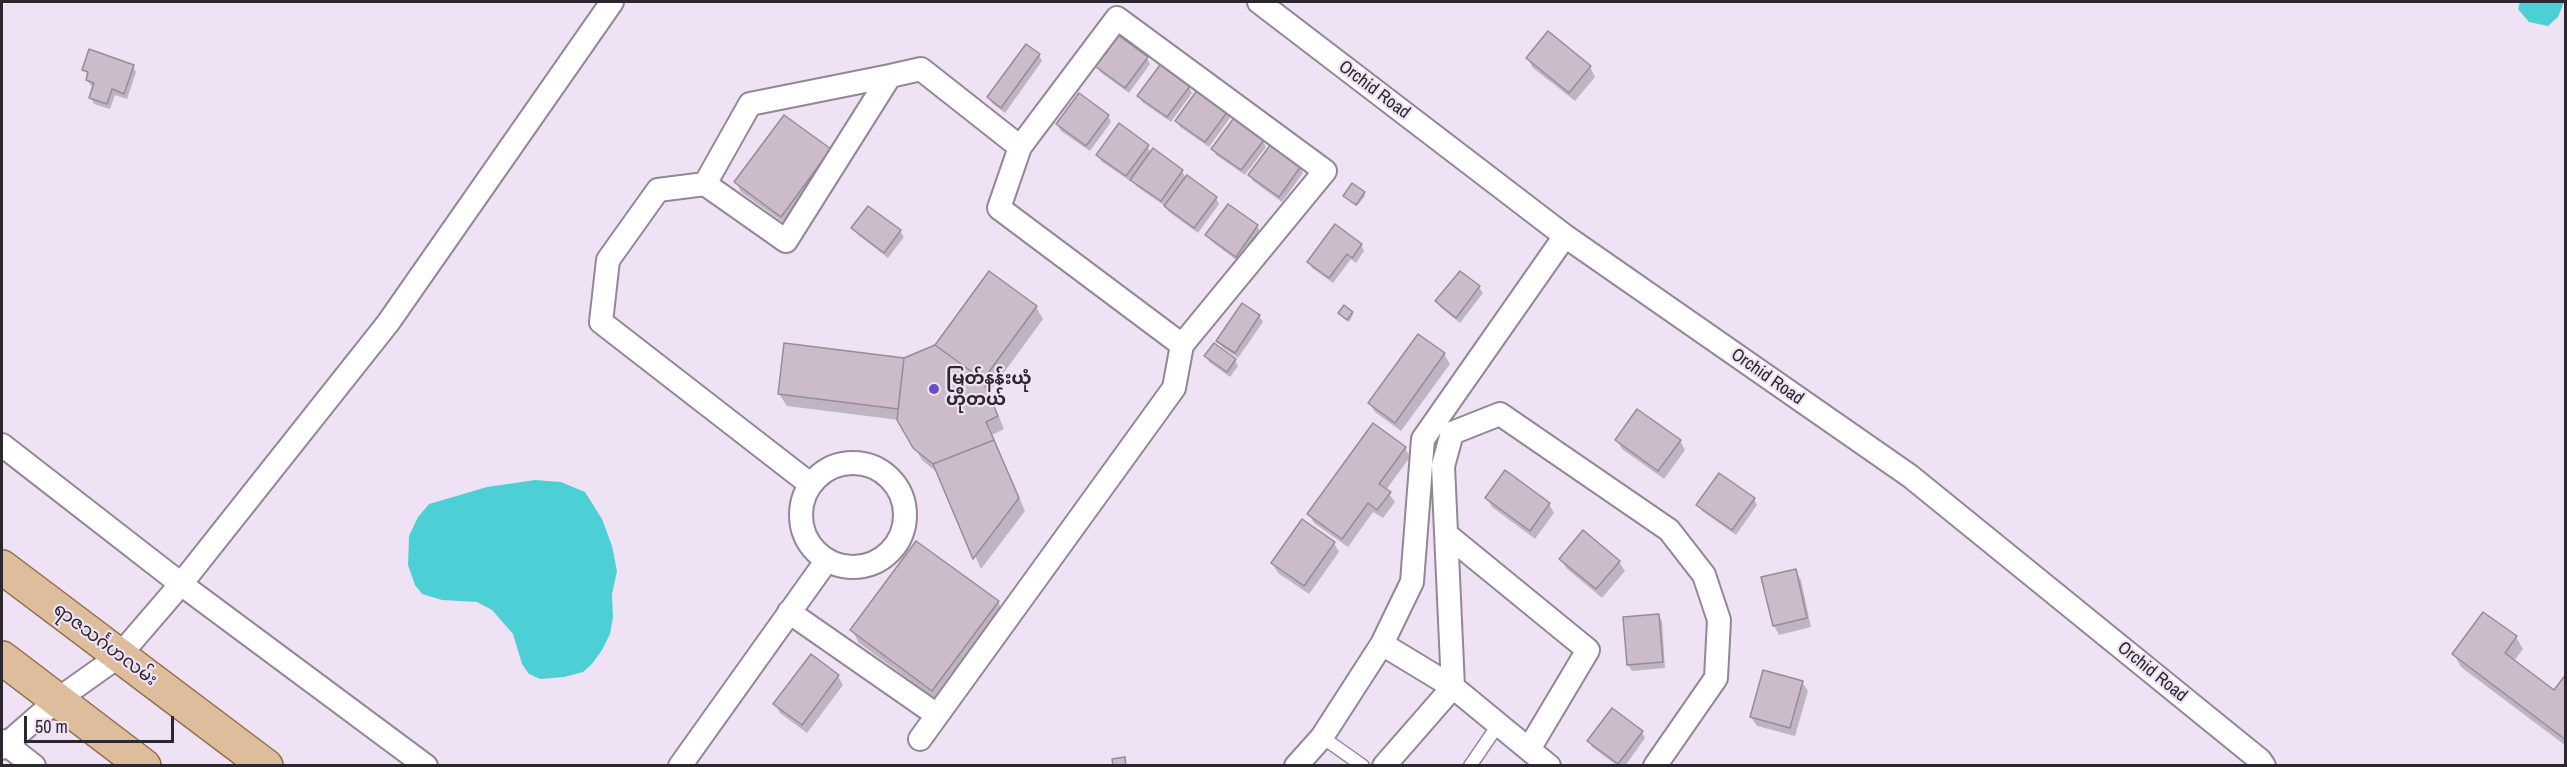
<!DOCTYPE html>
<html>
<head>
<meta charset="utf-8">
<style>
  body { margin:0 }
  #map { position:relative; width:2567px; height:767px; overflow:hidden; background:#efe2f5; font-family:"Archivo Narrow",sans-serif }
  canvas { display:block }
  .frame { position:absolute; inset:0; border:3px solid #2c272e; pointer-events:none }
  .scale { position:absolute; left:24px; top:716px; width:150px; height:27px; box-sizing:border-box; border:3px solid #2c272e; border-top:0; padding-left:8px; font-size:18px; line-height:21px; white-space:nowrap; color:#2c272e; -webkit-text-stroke:4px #efe2f5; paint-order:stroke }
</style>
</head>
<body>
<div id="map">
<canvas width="2567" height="767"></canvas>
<div class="frame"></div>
<div class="scale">50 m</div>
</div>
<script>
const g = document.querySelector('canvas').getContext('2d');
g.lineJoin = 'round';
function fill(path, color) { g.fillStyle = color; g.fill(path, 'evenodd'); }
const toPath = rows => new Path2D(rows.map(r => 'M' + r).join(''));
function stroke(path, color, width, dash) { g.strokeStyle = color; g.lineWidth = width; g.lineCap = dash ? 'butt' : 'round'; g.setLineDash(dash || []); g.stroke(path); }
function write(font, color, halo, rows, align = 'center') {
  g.font = font + ' "Archivo Narrow","Noto Sans Myanmar",sans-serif'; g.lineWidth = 4.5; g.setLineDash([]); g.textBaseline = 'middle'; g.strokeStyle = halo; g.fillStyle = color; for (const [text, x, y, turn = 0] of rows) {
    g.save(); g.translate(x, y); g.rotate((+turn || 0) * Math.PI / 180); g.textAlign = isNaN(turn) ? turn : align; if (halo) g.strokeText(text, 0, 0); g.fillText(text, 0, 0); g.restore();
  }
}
fill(toPath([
  [2520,2,2564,2,2558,17,2548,26,2529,22,2518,9],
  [535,480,561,482,585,492,602,519,612,546,617,571,612,594,613,617,610,634,602,650,592,664,583,672,564,677,540,679,529,674,522,664,513,634,492,610,477,602,442,600,422,594,415,585,408,565,409,536,418,517,429,504,487,487]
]), '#4dd0d5');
fill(toPath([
  [1039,55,1042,61,1005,113,992,103,988,97],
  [1147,58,1150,64,1129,93,1100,72,1097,66],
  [1528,59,1590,67,1595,77,1575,101,1533,68],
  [133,66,136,72,127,99,115,95,110,109,94,104,91,98,95,87,91,86,87,80,89,76,84,70],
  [1189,87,1192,93,1171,122,1142,102,1139,96],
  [1227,112,1230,118,1209,147,1180,127,1177,121],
  [1108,116,1111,122,1090,151,1061,131,1058,125],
  [1263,141,1266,147,1245,175,1216,155,1213,149],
  [1147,146,1151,153,1154,150,1182,171,1186,178,1216,198,1219,204,1198,233,1169,212,1165,206,1136,186,1132,179,1130,181,1101,161,1098,155],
  [830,150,835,159,787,225,741,192,736,182],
  [1300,167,1303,173,1282,202,1253,181,1250,175],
  [1364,193,1365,196,1357,206,1344,196],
  [1229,206,1257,226,1261,232,1239,262,1211,241,1207,235],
  [868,208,900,231,904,237,888,258,857,234,853,228],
  [1361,245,1364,251,1356,263,1351,259,1333,283,1312,268,1309,262],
  [1460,273,1479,287,1483,293,1460,323,1441,308,1437,302],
  [1036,307,1043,319,989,393,1004,429,992,435,1025,511,981,569,939,474,922,460,899,420,787,406,779,394,786,345,905,360],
  [1339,313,1352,313,1353,315,1349,322],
  [1259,316,1263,322,1238,358,1222,347,1218,341],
  [1418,336,1444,354,1450,364,1401,431,1375,412,1369,403],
  [1206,356,1235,360,1238,366,1230,377,1209,362],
  [1617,440,1680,441,1685,450,1664,479,1622,449],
  [1405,448,1410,457,1386,490,1395,502,1383,518,1373,512,1348,547,1314,523,1309,514],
  [1487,498,1549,504,1554,513,1535,539,1492,507],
  [1754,499,1757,505,1736,535,1702,511,1698,505],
  [1334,543,1339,552,1309,594,1278,573,1272,563],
  [1561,559,1619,562,1625,571,1602,598,1566,568],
  [1795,571,1801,580,1811,627,1779,635,1774,626],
  [998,602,1005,615,940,702,859,643,852,630],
  [1658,615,1662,621,1665,668,1632,671,1628,665,1624,618],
  [2516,637,2523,649,2514,661,2555,692,2566,677,2566,746,2461,667,2454,654],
  [838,676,843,685,807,733,780,713,775,704],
  [1802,682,1808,691,1795,736,1757,726,1751,717],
  [1642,732,1645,738,1625,766,1618,766,1592,747,1589,741]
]), '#0003');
const building = toPath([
  [1548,31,1591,66,1569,93,1526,58,1548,31],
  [1118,35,1148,57,1125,88,1095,66,1118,35],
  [1026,44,1040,54,1001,108,987,97,1026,44],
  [89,49,134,65,124,94,112,89,107,104,89,98,94,83,86,80,88,72,82,70,89,49],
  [1160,65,1190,86,1167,117,1137,96,1160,65],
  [1198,89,1228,111,1205,142,1175,121,1198,89],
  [1079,93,1109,115,1086,146,1056,124,1079,93],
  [784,115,831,149,781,217,734,182,784,115],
  [1234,118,1264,140,1241,170,1211,149,1234,118],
  [1119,123,1149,145,1126,176,1096,155,1119,123],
  [1271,144,1301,166,1279,197,1248,175,1271,144],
  [1153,148,1183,170,1161,201,1130,180,1153,148],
  [1187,175,1217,197,1194,228,1164,206,1187,175],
  [1352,183,1365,192,1356,205,1343,196,1352,183],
  [1228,204,1258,225,1236,257,1205,235,1228,204],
  [868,206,901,230,884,253,851,228,868,206],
  [1335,224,1362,244,1352,258,1347,254,1329,278,1307,262,1335,224],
  [989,271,1037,306,983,380,935,345,989,271],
  [1460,271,1480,286,1456,318,1435,301,1460,271],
  [1242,303,1260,315,1235,353,1216,341,1242,303],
  [1344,305,1353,312,1347,320,1338,313,1344,305],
  [1418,334,1445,353,1395,423,1368,403,1418,334],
  [784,343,904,358,898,409,778,394,784,343],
  [1214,343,1236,359,1227,372,1204,356,1214,343],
  [935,345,983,380,998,416,986,422,994,440,933,464,913,448,897,420,904,358,935,345],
  [1637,409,1681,440,1658,471,1615,440,1637,409],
  [1373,423,1406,447,1379,484,1391,492,1377,510,1368,503,1342,539,1307,514,1373,423],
  [994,440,1019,498,973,559,933,464,994,440],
  [1505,470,1550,503,1530,531,1485,498,1505,470],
  [1719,473,1755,498,1732,530,1696,505,1719,473],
  [1302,519,1335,542,1304,586,1271,563,1302,519],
  [1583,530,1620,561,1596,589,1559,559,1583,530],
  [916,541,999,601,932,691,850,630,916,541],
  [1796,569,1807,618,1773,626,1761,577,1796,569],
  [2483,612,2517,636,2505,653,2554,690,2566,674,2566,740,2452,654,2483,612],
  [1659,614,1663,662,1627,665,1623,617,1659,614],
  [811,654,839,675,802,725,773,704,811,654],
  [1763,670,1803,681,1790,728,1750,717,1763,670],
  [1612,708,1643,731,1618,764,1587,741,1612,708],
  [1125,757,1126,766,1113,766,1112,759,1125,757]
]);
fill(building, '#cbbbcb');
stroke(building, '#998a9a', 1.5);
const service = toPath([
  [1322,737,1363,766],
  [1470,766,1498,725]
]);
const minor = toPath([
  [1259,2,1565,236,1910,476,2260,760,2264,766],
  [1020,147,999,208,1182,345],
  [705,184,750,104,890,76],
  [2,445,181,584,388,323,612,2],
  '801 515a52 52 0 1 1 104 0a52 52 0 1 1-104 0Z',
  [810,484,601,322,608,260,658,190,705,184,786,241,890,76,921,69,1020,147,1117,18,1325,171,1182,345,1174,388,920,739],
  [1446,534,1588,650,1529,749],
  [789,612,937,715],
  [1453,687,1443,466,1452,433,1500,414,1669,530,1704,575,1719,620,1716,678,1655,766],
  [1453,687,1382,644,1412,582,1423,439,1565,236],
  [2,741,34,766],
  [2,748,57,700,119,656,181,584,426,766],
  [680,766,827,560],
  [1296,766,1322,737,1382,644],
  [1384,766,1453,687,1549,766]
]);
const primary = toPath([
  [2,567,266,766],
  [2,658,144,766]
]);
stroke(service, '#928697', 15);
stroke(minor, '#928697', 26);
stroke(primary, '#916c4b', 36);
stroke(service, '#fff', 12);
stroke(minor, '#fff', 22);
stroke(primary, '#debd9d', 33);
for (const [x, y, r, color] of [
  [934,389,6,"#664fc8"]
]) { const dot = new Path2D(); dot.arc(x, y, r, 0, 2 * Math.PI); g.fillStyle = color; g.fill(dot); stroke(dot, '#efe2f5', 2); }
write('18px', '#2c272e', '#efe2f5', [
  ["Orchid Road",1374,90,37],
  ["Orchid Road",1767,377,35],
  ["ရာဇသင်္ဂဟလမ်း",105,645,37],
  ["Orchid Road",2152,672,39]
]);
write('bold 18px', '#2c272e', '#efe2f5', [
  ["မြတ်နန်းယုံ",946,379],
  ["ဟိုတယ်",946,400]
], 'left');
</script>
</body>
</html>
